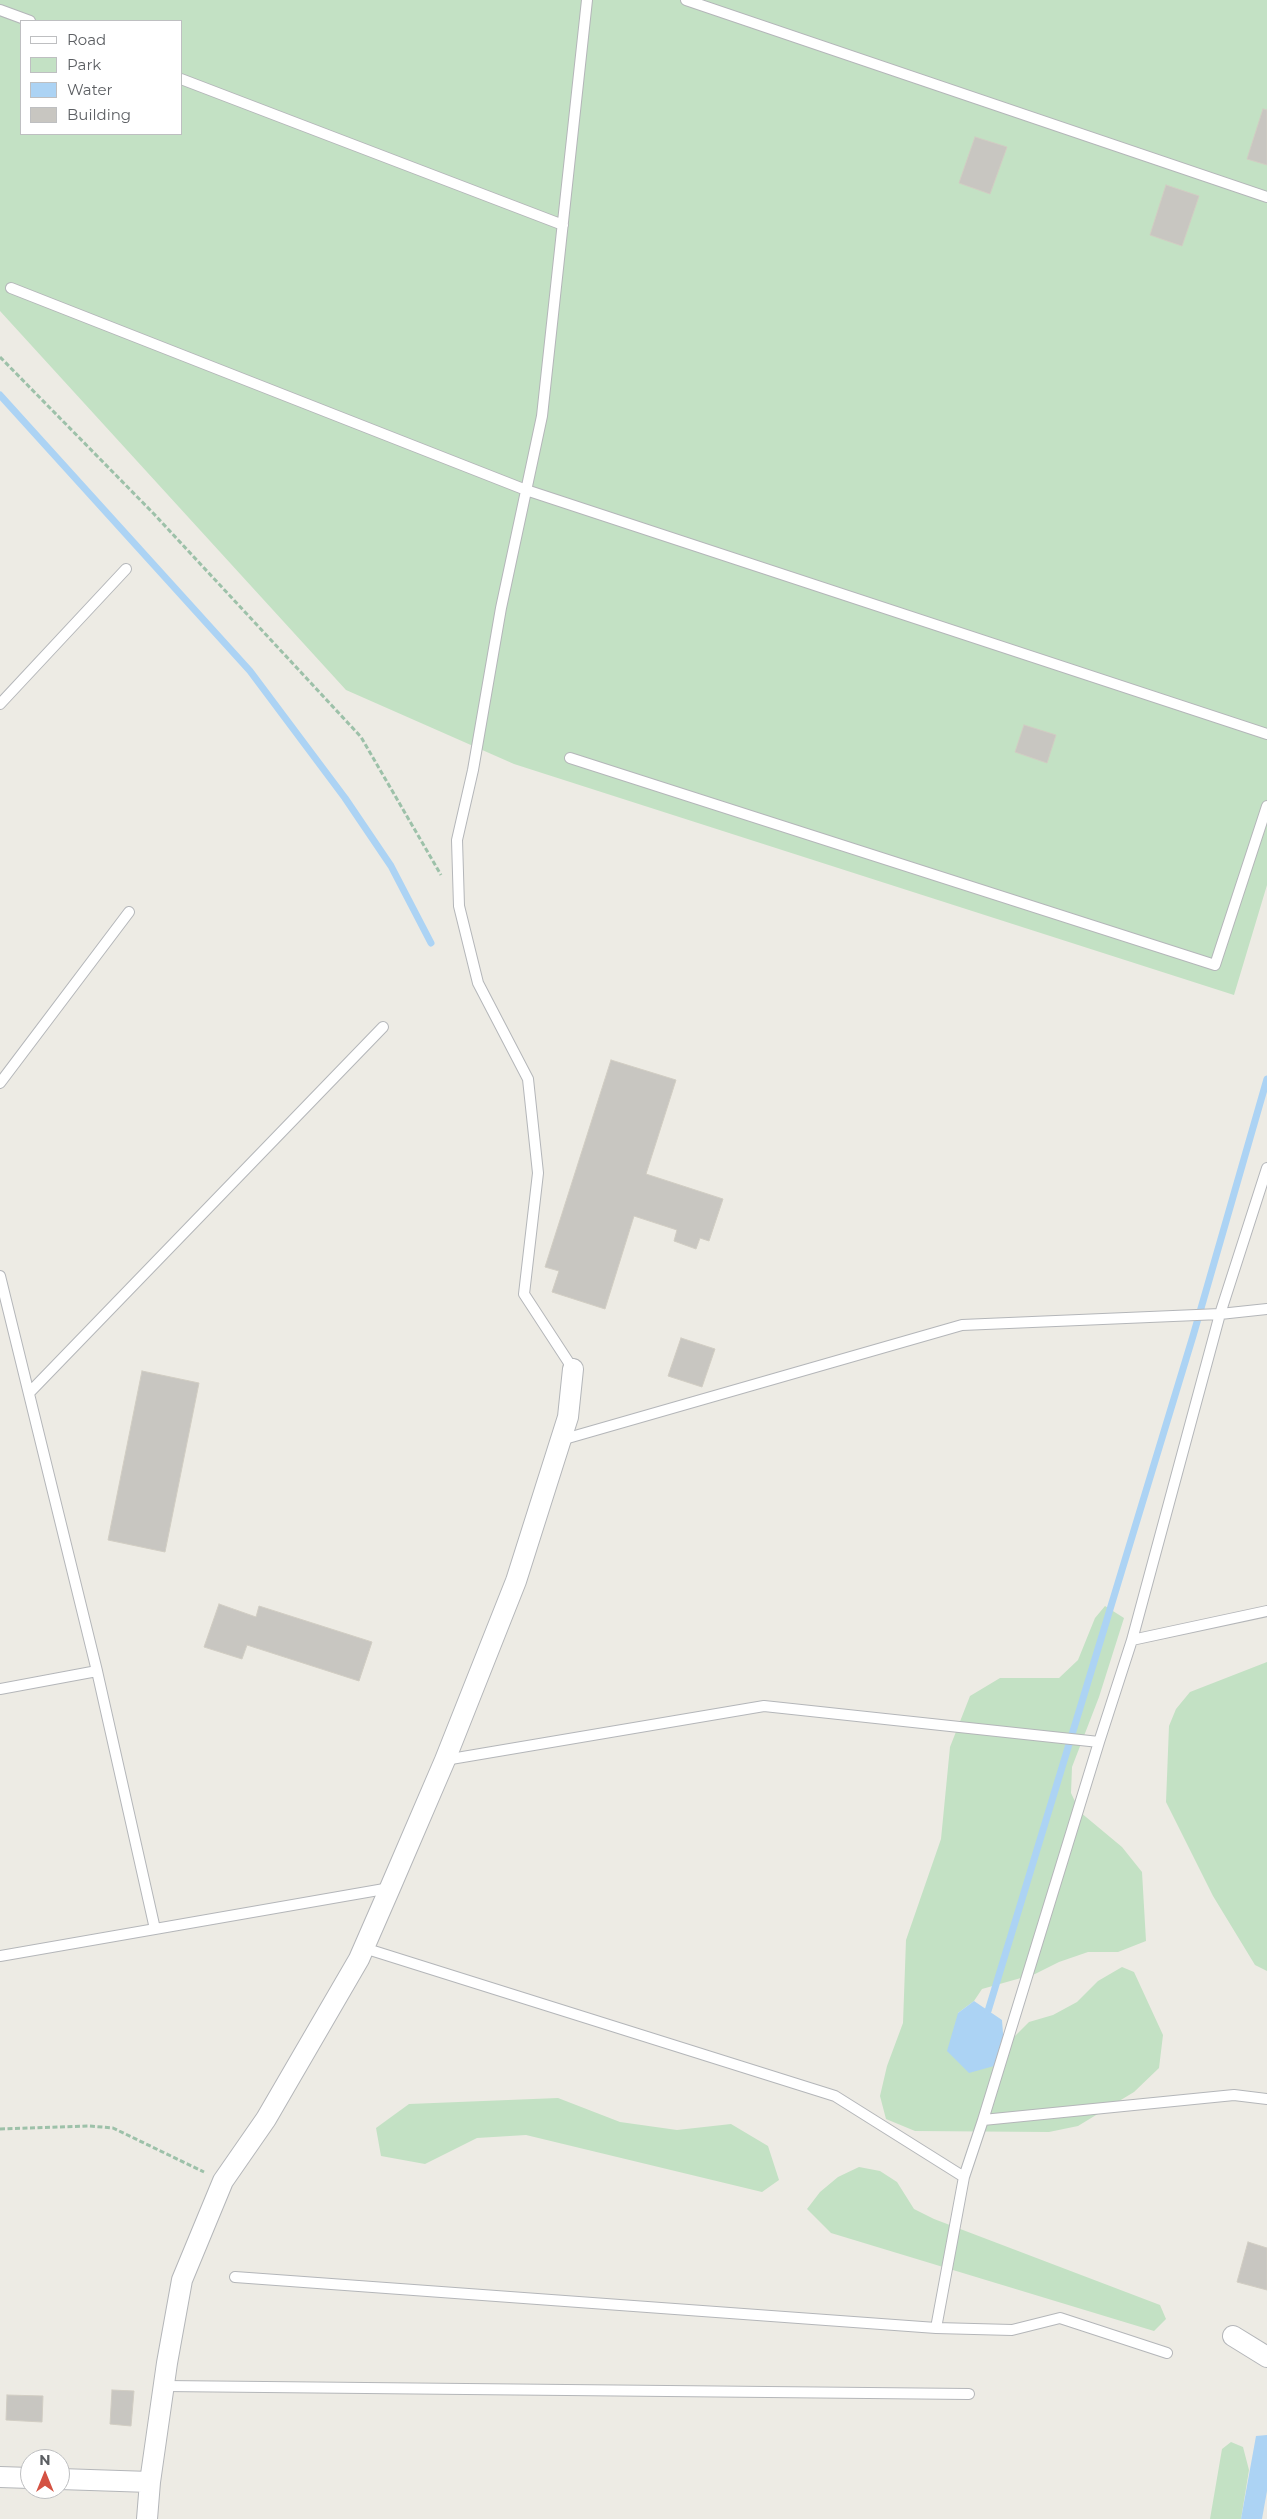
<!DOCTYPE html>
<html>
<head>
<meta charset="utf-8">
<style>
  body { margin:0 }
  #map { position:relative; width:1267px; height:2519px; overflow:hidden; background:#edebe4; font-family:Montserrat,sans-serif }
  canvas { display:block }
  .legend { position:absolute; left:20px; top:20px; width:162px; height:115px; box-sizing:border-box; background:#fff; border:1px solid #bebfc1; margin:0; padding:6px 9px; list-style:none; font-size:15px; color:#5c5f63 }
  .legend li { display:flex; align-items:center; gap:10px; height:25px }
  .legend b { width:25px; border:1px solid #bebfc1 }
  .north { position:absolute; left:20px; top:2449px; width:50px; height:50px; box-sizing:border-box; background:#fff; border:1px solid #bebfc1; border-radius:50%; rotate:0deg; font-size:14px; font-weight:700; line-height:20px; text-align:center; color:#5c5f63 }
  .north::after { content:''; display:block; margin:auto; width:18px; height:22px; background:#d45243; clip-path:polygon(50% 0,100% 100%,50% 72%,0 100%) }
</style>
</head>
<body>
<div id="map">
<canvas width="1267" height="2519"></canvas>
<ul class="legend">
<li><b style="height:6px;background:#fff"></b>Road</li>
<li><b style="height:14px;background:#c3e1c4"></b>Park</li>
<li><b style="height:14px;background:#acd3f4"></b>Water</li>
<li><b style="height:14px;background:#c8c6c1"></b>Building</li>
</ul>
<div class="north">N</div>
</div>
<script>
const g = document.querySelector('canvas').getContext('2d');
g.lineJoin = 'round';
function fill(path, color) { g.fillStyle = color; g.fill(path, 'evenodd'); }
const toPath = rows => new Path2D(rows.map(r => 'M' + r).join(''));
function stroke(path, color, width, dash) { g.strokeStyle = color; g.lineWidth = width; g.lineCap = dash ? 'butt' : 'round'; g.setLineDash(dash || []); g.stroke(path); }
fill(toPath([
  [0,0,1267,0,1267,885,1234,995,514,764,346,690,0,311],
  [21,21,181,21,181,134,21,134],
  [1105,1606,1124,1618,1099,1697,1072,1767,1071,1793,1080,1812,1122,1847,1142,1872,1146,1941,1118,1952,1088,1952,1059,1962,1035,1974,982,1989,974,2001,958,2013,1004,2047,1029,2022,1053,2015,1077,2002,1098,1981,1122,1967,1134,1972,1163,2035,1159,2068,1134,2092,1078,2126,1049,2132,915,2131,886,2119,880,2096,887,2066,903,2023,906,1940,941,1839,950,1747,970,1696,1000,1678,1059,1678,1078,1660,1095,1618],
  [1267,1662,1267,1971,1255,1965,1213,1896,1166,1802,1169,1726,1176,1709,1190,1692],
  [558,2098,620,2122,677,2130,731,2124,768,2146,779,2180,762,2192,526,2135,477,2138,425,2164,381,2156,376,2128,409,2104],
  [859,2167,880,2171,897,2182,914,2209,934,2219,1160,2305,1166,2319,1154,2331,831,2233,807,2209,820,2192,838,2177],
  [1231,2442,1243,2447,1249,2470,1241,2519,1210,2519,1222,2449]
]), '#c3e1c4');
fill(toPath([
  [974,2001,1002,2020,1004,2047,994,2066,969,2073,947,2051,958,2013],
  [1267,2435,1267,2491,1262,2519,1241,2519,1256,2436]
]), '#acd3f4');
stroke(toPath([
  [0,395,250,671,345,798,391,866,431,943],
  [988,2011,1193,1336,1267,1079]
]), '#acd3f4', 7);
const building = toPath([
  [1263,109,1267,110,1267,165,1247,159,1263,109],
  [975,137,1007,147,990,194,959,183,975,137],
  [1166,185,1199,196,1182,246,1150,235,1166,185],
  [1024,725,1056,735,1047,763,1015,752,1024,725],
  [611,1060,676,1080,646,1174,723,1199,709,1241,700,1238,696,1249,674,1241,677,1230,634,1216,605,1309,552,1292,559,1271,545,1267,611,1060],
  [681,1338,715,1349,702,1387,668,1376,681,1338],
  [142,1371,199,1383,165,1552,108,1540,142,1371],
  [219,1604,256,1617,259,1606,372,1642,359,1681,247,1645,242,1659,204,1647,219,1604],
  [1248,2242,1267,2248,1267,2290,1237,2282,1248,2242],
  [112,2390,134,2391,131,2426,110,2424,112,2390],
  [7,2395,43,2396,42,2422,6,2420,7,2395]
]);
fill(building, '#c8c6c1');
stroke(building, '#d1cdc3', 1);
const service = toPath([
  [686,0,1267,197],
  [0,10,30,21],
  [181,79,563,225],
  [11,288,526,490,1267,734],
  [0,704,126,569],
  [570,758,1215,965,1267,806],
  [0,1083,129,912],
  [1267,1168,1220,1314,1267,1309],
  [0,1276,97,1671],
  [573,1369,524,1294,538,1173,528,1079,478,983,459,906,457,840,473,770,501,608,542,416,587,0],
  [29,1393,383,1027],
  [561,1440,962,1325,1220,1314,1132,1640],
  [0,1689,97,1671,155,1929],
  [1099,1742,983,2120,1234,2095,1267,2099],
  [445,1760,764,1706,1099,1742,1132,1640,1267,1611],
  [364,1948,835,2096,964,2177,983,2120],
  [0,1956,390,1888],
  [964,2177,936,2328,1012,2330,1060,2318,1167,2353],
  [235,2277,936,2328],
  [164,2386,969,2394]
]);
const minor = toPath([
  [1233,2336,1267,2357],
  [0,2477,30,2478],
  [60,2479,150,2482],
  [147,2519,150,2482,167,2363,182,2280,223,2181,266,2119,359,1959,390,1888,445,1760,516,1581,568,1417,573,1369]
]);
stroke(service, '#b4b6b9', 12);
stroke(minor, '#b4b6b9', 22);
stroke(toPath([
  [0,357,154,514,361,737,441,875],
  [0,2129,89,2126,113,2128,204,2172]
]), '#9dc1a9', 3, [5, 2.5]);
stroke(service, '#fff', 10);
stroke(minor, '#fff', 20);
</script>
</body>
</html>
